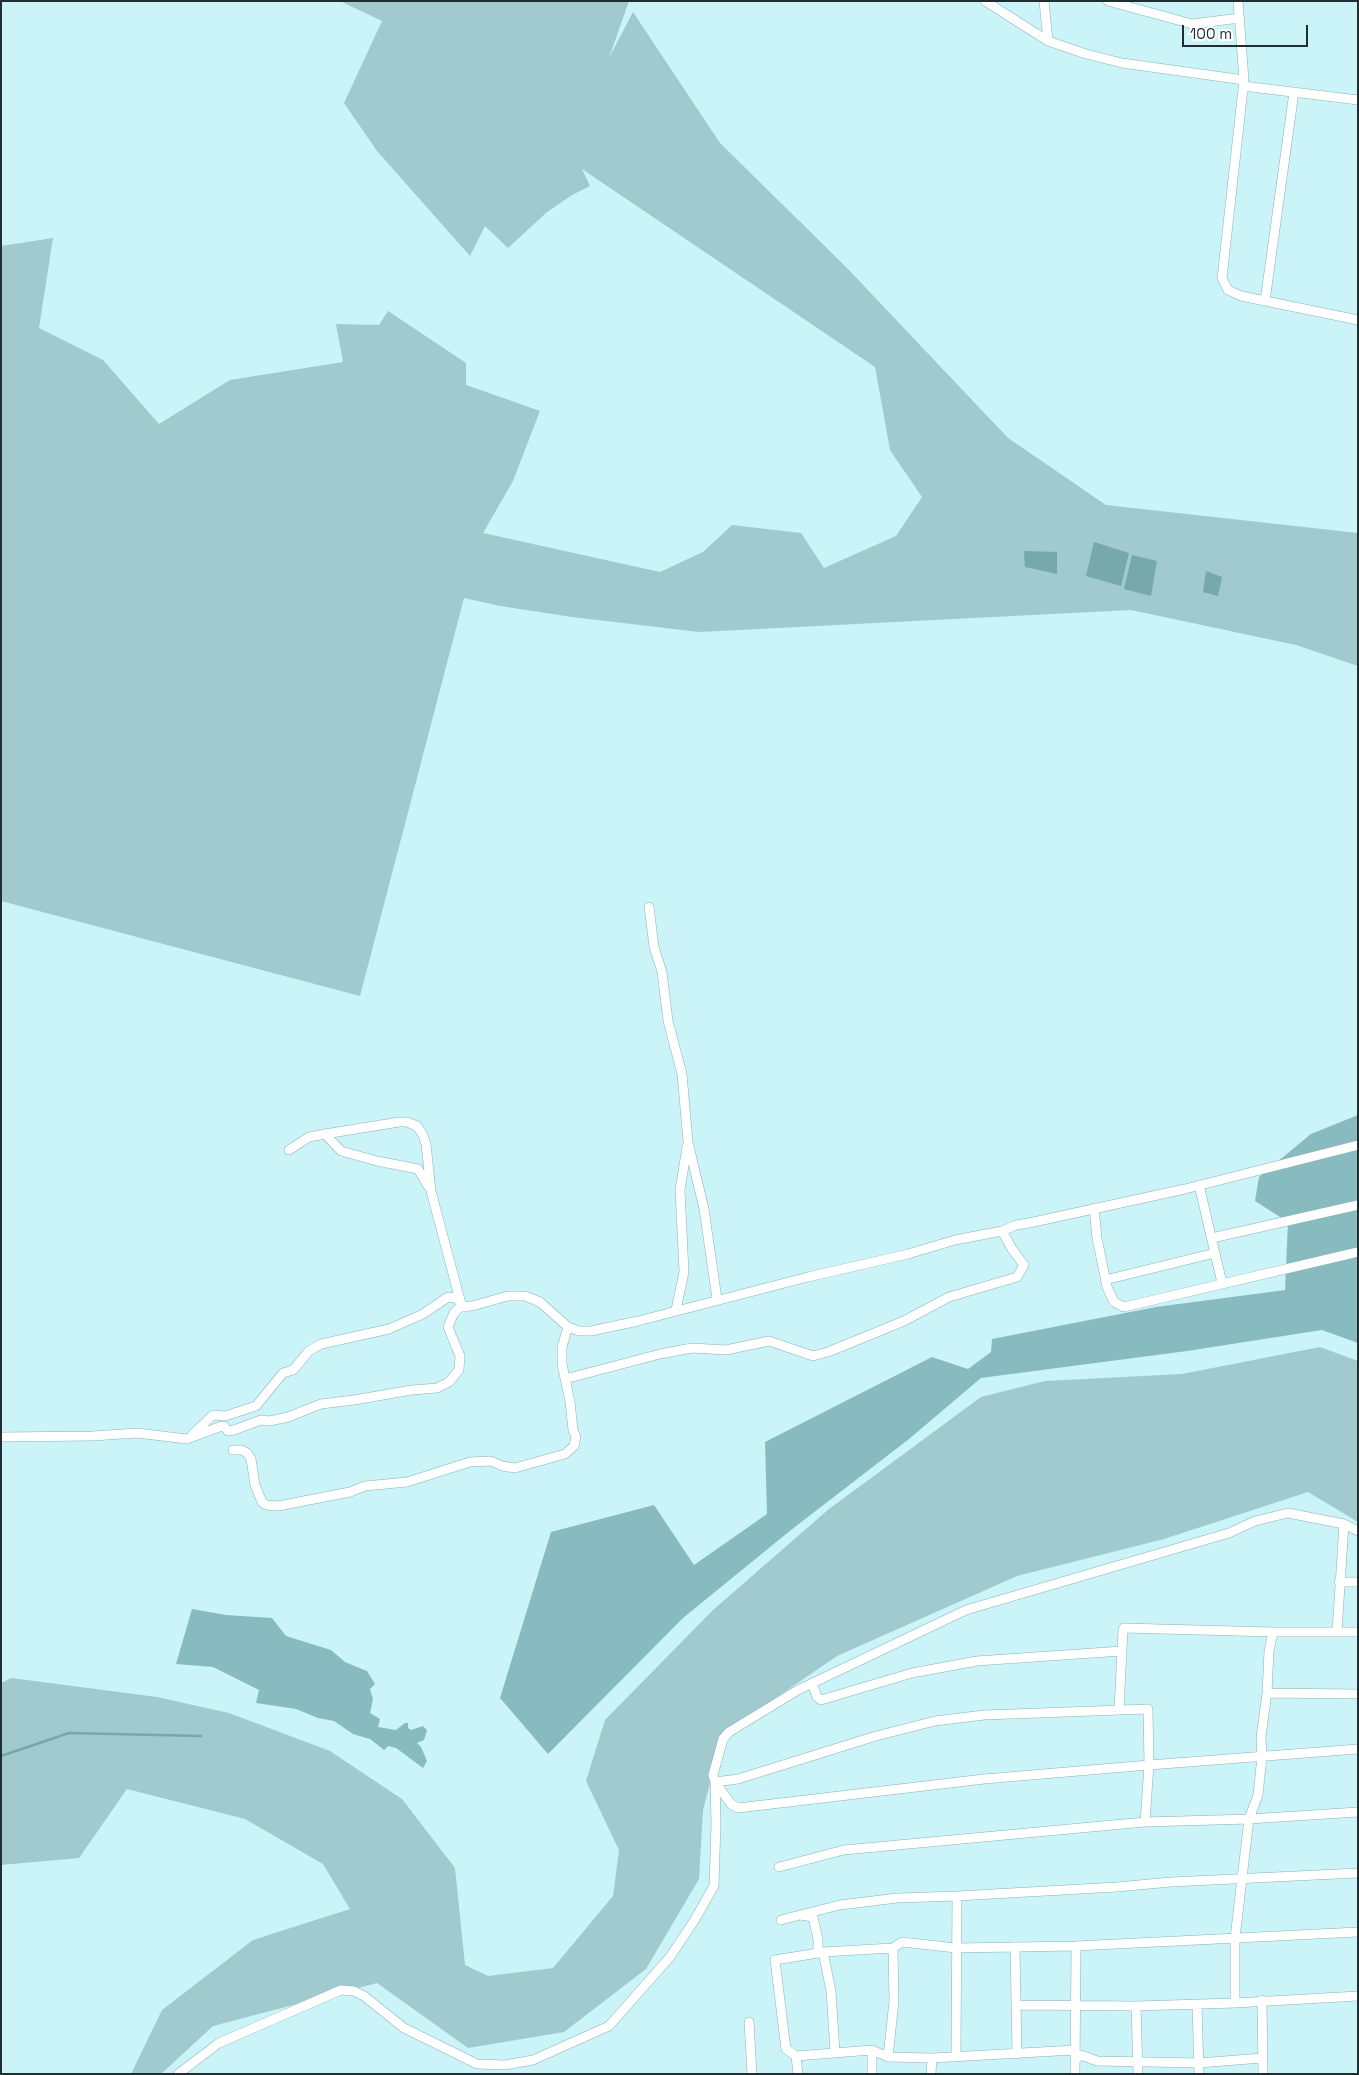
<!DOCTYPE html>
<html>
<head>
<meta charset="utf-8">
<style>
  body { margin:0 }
  #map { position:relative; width:1359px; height:2075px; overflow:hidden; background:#caf4f7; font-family:"Space Grotesk",sans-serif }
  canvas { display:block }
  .frame { position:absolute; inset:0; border:2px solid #1f2f31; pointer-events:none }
  .scale { position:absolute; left:1182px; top:25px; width:126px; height:22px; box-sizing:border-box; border:2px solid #1f2f31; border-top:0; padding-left:6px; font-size:15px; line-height:18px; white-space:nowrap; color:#1f2f31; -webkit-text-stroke:4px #fff; paint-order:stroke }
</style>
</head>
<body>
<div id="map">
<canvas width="1359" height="2075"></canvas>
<div class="frame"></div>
<div class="scale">100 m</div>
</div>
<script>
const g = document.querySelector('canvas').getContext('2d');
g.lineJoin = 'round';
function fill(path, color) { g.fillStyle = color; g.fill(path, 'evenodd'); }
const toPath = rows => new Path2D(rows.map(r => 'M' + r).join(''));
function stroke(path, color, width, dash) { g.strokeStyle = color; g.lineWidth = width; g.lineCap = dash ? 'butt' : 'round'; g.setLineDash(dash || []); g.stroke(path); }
fill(toPath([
  [340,1,629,1,609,58,633,12,720,143,847,268,1008,438,1106,505,1358,533,1358,666,1296,645,1131,610,699,632,572,617,500,606,464,598,360,996,1,901,1,246,53,238,39,328,103,360,159,424,230,380,343,362,336,324,379,325,388,311,466,363,466,385,540,411,513,481,483,533,660,572,703,552,732,525,801,533,824,568,896,536,922,497,890,450,875,367,582,169,590,186,572,195,547,212,508,248,485,226,470,256,377,151,344,103,382,21],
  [1320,1347,1358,1361,1358,1522,1308,1492,1164,1539,1017,1576,837,1656,723,1734,703,1810,699,1879,646,1969,564,2032,468,2048,377,1983,213,2026,161,2074,131,2074,162,2010,253,1940,350,1909,323,1864,245,1819,127,1789,79,1858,1,1865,1,1683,11,1678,157,1697,229,1713,330,1751,402,1799,455,1868,465,1965,488,1976,553,1968,613,1896,619,1850,586,1781,605,1720,713,1610,829,1509,981,1397,1045,1381,1182,1374]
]), '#a0cacd');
fill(toPath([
  [1358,1115,1358,1343,1322,1330,1187,1351,981,1378,909,1439,791,1530,683,1618,548,1754,500,1698,551,1532,654,1505,694,1565,767,1514,765,1442,932,1357,968,1369,991,1352,992,1339,1156,1307,1285,1290,1288,1222,1255,1201,1259,1177,1311,1134],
  [192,1609,226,1615,272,1618,286,1636,331,1650,345,1662,367,1671,375,1684,370,1689,373,1699,370,1713,380,1719,378,1727,396,1730,405,1723,408,1723,408,1728,411,1730,423,1726,427,1730,424,1740,417,1743,421,1747,427,1761,423,1768,396,1748,388,1746,384,1750,370,1739,353,1734,334,1721,318,1718,296,1709,256,1703,259,1690,213,1667,176,1664]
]), '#88bbbf');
fill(toPath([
  [1094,542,1129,553,1121,586,1086,576],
  [1024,551,1057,552,1057,574,1025,567],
  [1132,555,1157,561,1151,596,1124,589],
  [1206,571,1222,577,1218,596,1203,592]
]), '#76a8ac');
stroke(toPath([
  [1,1756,69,1733,201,1736]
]), '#76a8ac', 2.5);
const street = toPath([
  [985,1,1048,41,1086,54,1122,63,1244,80],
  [1044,1,1048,41],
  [1108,1,1192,24,1240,18],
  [1238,1,1244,80,1222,278,1228,290,1241,296,1358,320],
  [1243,86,1358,100],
  [1265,301,1294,92],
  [649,907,654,947,662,972,668,1021,682,1074,688,1142,704,1209,717,1299],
  [325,1134,341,1151,377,1161,418,1169,428,1186],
  [289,1150,309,1137,325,1134,399,1122,407,1122,417,1126,423,1135,426,1144,431,1191,460,1300],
  [1199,1185,1222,1283],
  [1094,1208,1097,1238,1107,1287,1114,1302,1124,1307,1358,1252],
  [1212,1238,1358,1205],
  [1105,1280,1215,1253],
  [676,1310,684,1272,680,1190,687,1147],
  [565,1379,660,1354,692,1348,726,1350,769,1341,813,1356,828,1352,904,1321,949,1297,1017,1277,1024,1265,1012,1249,1002,1231],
  [192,1435,213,1415,225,1416,256,1406,283,1373,293,1370,309,1351,321,1344,389,1329,423,1314,448,1297,456,1298,465,1307],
  [1,1437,93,1436,137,1433,187,1439,219,1427,224,1426,228,1431,234,1430,261,1420,270,1421,288,1417,321,1404,354,1400,412,1390,437,1388,449,1382,459,1370,460,1356,448,1327,454,1313,460,1307,472,1306,508,1296,525,1296,540,1302,568,1327,579,1331,591,1331,638,1321,808,1277,908,1254,955,1240,1002,1231,1016,1225,1029,1223,1185,1189,1358,1145],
  [233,1450,242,1450,247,1453,251,1459,255,1485,262,1502,266,1505,278,1506,350,1492,365,1486,407,1482,470,1462,491,1461,502,1466,515,1468,565,1454,574,1446,576,1437,573,1430,570,1402,562,1364,562,1347,568,1327],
  [1339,1582,1358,1582],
  [1337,1632,1344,1524],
  [812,1683,817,1697,821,1700,912,1673,977,1661,1122,1651],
  [1267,1693,1358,1694],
  [1119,1710,1123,1630,1124,1628,1273,1632,1358,1632],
  [1145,1822,1149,1765,1148,1709,984,1715,935,1721,876,1736,738,1779,715,1782,731,1804,738,1808,984,1779,1149,1765,1358,1749],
  [779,1867,844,1850,1145,1822,1249,1819,1358,1812],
  [800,1915,840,1905,897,1898,957,1896,1117,1887,1171,1882,1358,1873],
  [781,1920,800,1915,813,1917,818,1939,818,1953,823,1952,831,1991,835,2052],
  [1015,1947,1017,2054],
  [823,1952,893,1948,902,1942,956,1948,1076,1946,1358,1932],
  [1262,2000,1263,2074],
  [1235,2003,1235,1938,1249,1819,1258,1795,1262,1756,1261,1737,1267,1693,1269,1651,1273,1632],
  [1197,2004,1199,2074],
  [1016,2005,1136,2006,1235,2003,1358,1996],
  [1136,2006,1138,2074],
  [749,2022,752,2074],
  [796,2056,872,2050,888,2057,932,2058,1075,2050],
  [888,2057,894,2001,893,1948],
  [956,2057,957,1896],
  [1075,2060,1081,2055,1097,2061,1199,2063,1262,2058],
  [178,2074,219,2043,341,1990,354,1991,364,1996,404,2028,477,2064,505,2065,533,2060,609,2026,670,1957,694,1921,714,1886,716,1824,715,1782,713,1775,723,1739,729,1732,798,1690,966,1610,1229,1533,1255,1521,1288,1513,1344,1524,1358,1531],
  [798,2074,796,2056,786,2049,775,1960,818,1953],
  [872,2074,872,2050],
  [931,2074,932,2058],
  [1075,2074,1076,1946]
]);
stroke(street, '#8ab2b5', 10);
stroke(street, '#fff', 9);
</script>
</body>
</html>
